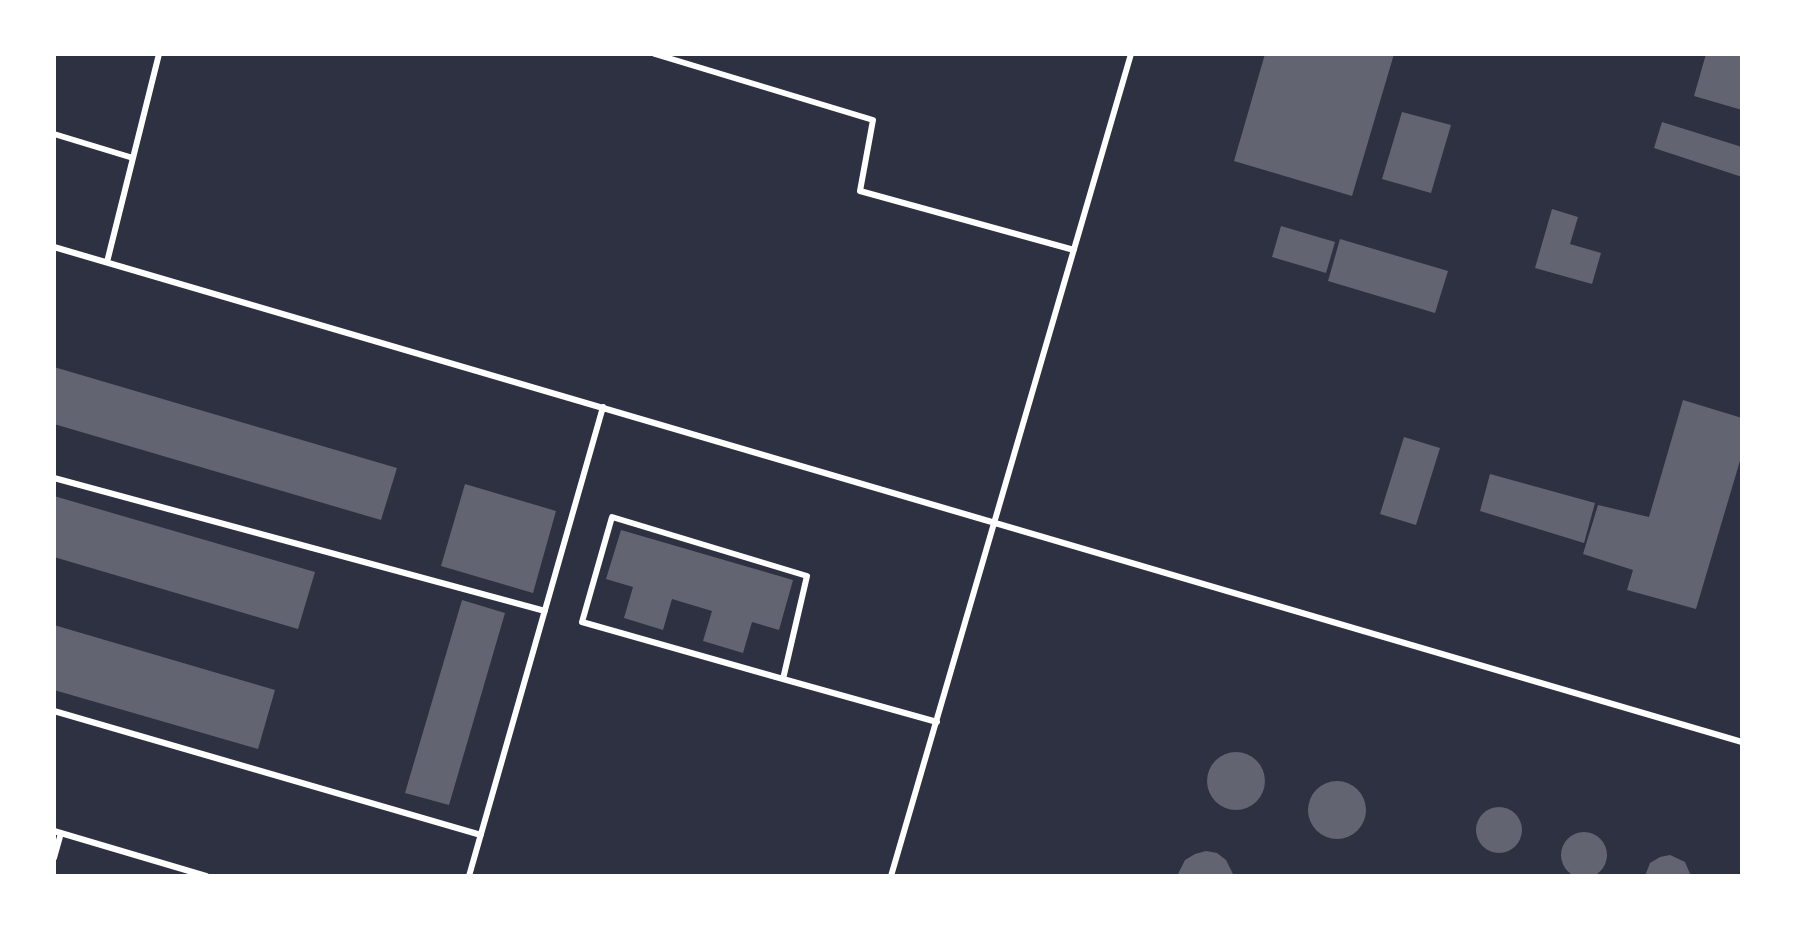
<!DOCTYPE html>
<html>
<head>
<meta charset="utf-8">
<style>
  body { margin:0 }
  #map { position:relative; width:1796px; height:930px; overflow:hidden; background:#2d3142; font-family:"Asap Condensed",sans-serif }
  canvas { display:block }
  .frame { position:absolute; inset:0; border:56px solid #fff; pointer-events:none }
</style>
</head>
<body>
<div id="map">
<canvas width="1796" height="930"></canvas>
<div class="frame"></div>
</div>
<script>
const g = document.querySelector('canvas').getContext('2d');
g.lineJoin = 'round';
function fill(path, color) { g.fillStyle = color; g.fill(path, 'evenodd'); }
const toPath = rows => new Path2D(rows.map(r => 'M' + r).join(''));
function stroke(path, color, width, dash) { g.strokeStyle = color; g.lineWidth = width; g.lineCap = dash ? 'butt' : 'round'; g.setLineDash(dash || []); g.stroke(path); }
fill(toPath([
  [1265,54,1394,54,1352,196,1234,161],
  [1706,54,1742,54,1742,110,1694,96],
  [1402,112,1451,125,1431,193,1382,179],
  [1662,122,1742,147,1742,177,1654,148],
  [1552,209,1578,217,1570,244,1601,253,1592,284,1535,268],
  [1281,226,1335,242,1326,273,1272,257],
  [1340,239,1448,271,1435,313,1328,281],
  [54,367,397,468,381,520,54,424],
  [1683,400,1742,418,1742,454,1696,609,1627,590,1633,570,1583,554,1598,505,1649,517],
  [1404,437,1440,448,1416,525,1380,514],
  [1490,474,1595,503,1584,543,1480,511],
  [465,484,556,511,533,593,441,566],
  [54,496,315,572,298,629,54,557],
  [621,530,793,580,779,630,752,622,743,653,703,641,712,611,672,599,663,630,624,618,633,587,606,579],
  [462,600,505,613,449,805,405,793],
  [54,625,275,690,258,749,54,690],
  '1207 781a29 29 0 1 1 58 0a29 29 0 1 1-58 0Z',
  '1308 810a29 29 0 1 1 58 0a29 29 0 1 1-58 0Z',
  '1476 830a23 23 0 1 1 46 0a23 23 0 1 1-46 0Z',
  '1561 855a23 23 0 1 1 46 0a23 23 0 1 1-46 0Z',
  [1206,851,1217,853,1226,860,1234,876,1177,876,1185,860,1195,854],
  [1670,855,1685,862,1691,876,1645,876,1650,863,1660,857]
]), '#626471');
stroke(toPath([
  [655,54,873,120,860,191,1074,250],
  [54,134,133,158],
  [54,247,1742,742],
  [107,262,159,54],
  [54,478,545,611],
  [783,679,807,576,612,517,582,622,783,679,937,722],
  [54,711,481,835],
  [54,831,206,876],
  [54,858,61,833],
  [469,876,603,407],
  [891,876,1131,54]
]), '#fff', 6);
</script>
</body>
</html>
